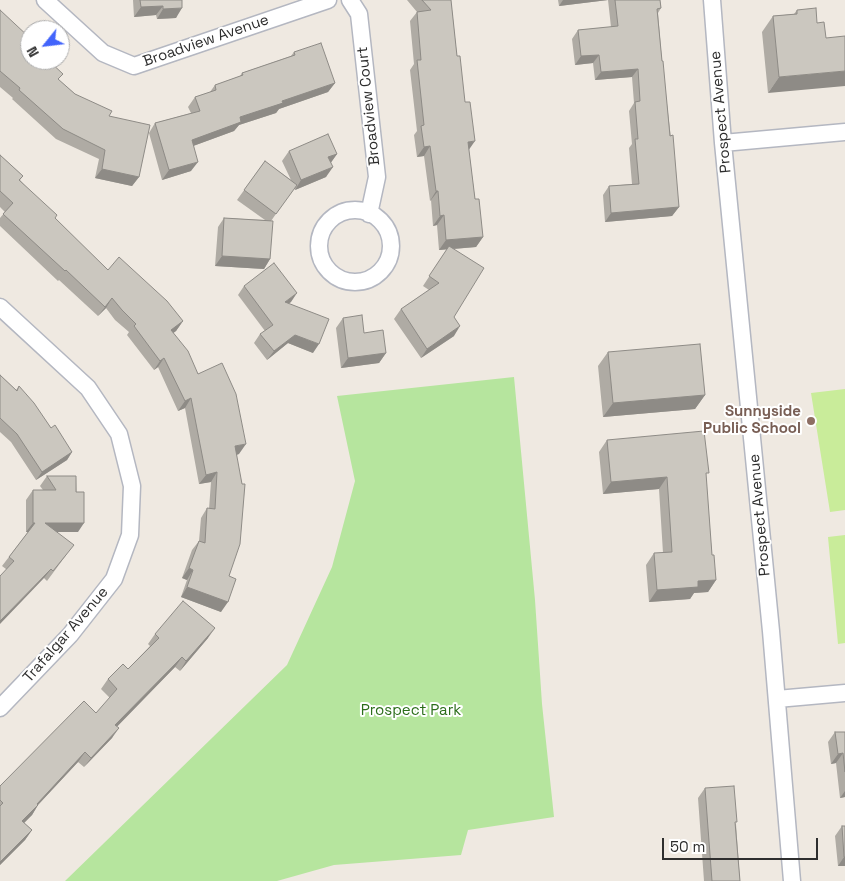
<!DOCTYPE html>
<html>
<head>
<meta charset="utf-8">
<style>
  body { margin:0 }
  #map { position:relative; width:845px; height:881px; overflow:hidden; background:#efe9e1; font-family:"Space Grotesk",sans-serif }
  canvas { display:block }
  .north { position:absolute; left:20px; top:20px; width:50px; height:50px; box-sizing:border-box; background:#fff; border:1px solid #ababab; border-radius:50%; rotate:241deg; font-size:14px; font-weight:700; line-height:20px; text-align:center; color:#2e2e2e }
  .north::after { content:''; display:block; margin:auto; width:18px; height:22px; background:#4264fb; clip-path:polygon(50% 0,100% 100%,50% 72%,0 100%) }
  .scale { position:absolute; left:662px; top:838px; width:156px; height:22px; box-sizing:border-box; border:2px solid #2e2e2e; border-top:0; padding-left:6px; font-size:15px; line-height:18px; white-space:nowrap; color:#2e2e2e; -webkit-text-stroke:4px #fff; paint-order:stroke }
</style>
</head>
<body>
<div id="map">
<canvas width="845" height="881"></canvas>
<div class="north">N</div>
<div class="scale">50 m</div>
</div>
<script>
const g = document.querySelector('canvas').getContext('2d');
g.lineJoin = 'round';
function fill(path, color) { g.fillStyle = color; g.fill(path, 'evenodd'); }
const toPath = rows => new Path2D(rows.map(r => 'M' + r).join(''));
function stroke(path, color, width, dash) { g.strokeStyle = color; g.lineWidth = width; g.lineCap = dash ? 'butt' : 'round'; g.setLineDash(dash || []); g.stroke(path); }
function write(font, color, halo, rows, align = 'center') {
  g.font = font + ' "Space Grotesk",sans-serif'; g.lineWidth = 4; g.setLineDash([]); g.textBaseline = 'middle'; g.strokeStyle = halo; g.fillStyle = color; for (const [text, x, y, turn = 0] of rows) {
    g.save(); g.translate(x, y); g.rotate((+turn || 0) * Math.PI / 180); g.textAlign = isNaN(turn) ? turn : align; if (halo) g.strokeText(text, 0, 0); g.fillText(text, 0, 0); g.restore();
  }
}
fill(toPath([
  [514,377,535,600,542,704,554,817,468,830,461,855,334,865,277,881,65,881,287,665,332,567,355,481,337,396]
]), '#b6e59e');
fill(toPath([
  [845,389,845,510,830,512,811,393],
  [845,535,845,643,838,644,828,537]
]), '#c9ec9a');
const street = toPath([
  [45,0,103,53,134,66,328,0],
  [350,0,359,14,377,177,369,214],
  [712,0,723,143,771,631,792,881],
  [723,143,845,132],
  '319 246a36 36 0 1 1 72 0a36 36 0 1 1-72 0Z',
  [0,307,88,388,119,434,132,486,130,535,114,579,70,635,0,708],
  [777,699,845,693]
]);
stroke(street, '#b4b7c1', 19);
stroke(street, '#fff', 16);
fill(toPath([
  [133,0,182,0,176,18,157,19,156,15,134,17],
  [407,0,451,0,457,56,475,199,483,237,476,247,454,249,454,336,421,358,394,319,401,309,429,290,423,286,447,249,439,250,437,225,433,226,431,200,430,201,424,156,417,157,414,135,417,131,410,70,414,64,410,21,417,12],
  [558,0,660,0,661,8,658,13,662,61,679,207,672,216,605,222,603,195,609,186,632,184,629,148,632,144,629,111,634,103,632,77,595,80,593,63,575,65,572,39,578,30,611,27,608,0,559,6],
  [0,10,30,60,59,80,75,94,109,116,139,177,132,186,95,178,99,159,56,139,12,99,13,98,0,87],
  [797,10,817,23,768,93,762,32,773,16,794,14],
  [294,52,335,83,328,92,279,109,276,113,239,125,234,131,193,146,191,171,162,180,149,133,155,123,191,113,188,107,195,97,210,92,215,85,240,76,242,73,291,56],
  [289,151,337,154,331,162,326,177,295,190,294,188,271,221,270,259,264,269,215,266,218,227,224,218,265,220,237,200,265,161,291,180,282,161],
  [0,155,23,176,20,180,55,219,108,270,183,321,176,331,173,333,198,374,239,454,237,455,229,576,221,612,181,597,187,580,182,578,192,550,199,541,201,518,207,508,209,509,211,482,199,484,185,408,178,411,158,367,154,370,127,335,129,332,115,320,106,308,98,316,59,280,58,281,0,226,0,218,5,212,0,207],
  [244,286,291,302,289,303,313,353,288,343,267,360,254,343,260,334,265,331,238,295],
  [343,318,364,333,386,353,379,363,341,368,336,328],
  [608,352,705,395,695,409,603,417,598,366],
  [0,375,16,390,19,386,51,428,72,452,67,460,36,480,11,442,0,432],
  [607,440,706,477,712,555,716,580,708,592,694,593,690,599,649,602,646,565,654,553,663,553,659,489,603,494,599,452],
  [47,476,76,476,78,532,57,532,67,554,47,581,44,578,6,569,2,566,28,532,26,532,26,500,33,490,43,490,40,486],
  [155,634,208,638,180,671,175,667,117,726,112,738,84,767,78,762,38,805,32,815,24,823,32,830,25,840,0,865,0,786,96,713,110,698,101,689,108,679,128,669,150,646,148,644],
  [835,732,845,732,845,797,840,798,836,763,831,764,828,742],
  [705,788,736,824,740,881,704,881,698,798],
  [842,826,845,826,845,866,838,866,835,836]
]), '#afaba4');
fill(toPath([
  [563,0,608,0,559,6],
  [163,6,156,15,134,17,141,7],
  [182,8,176,18,157,19,163,9],
  [599,55,593,63,575,65,581,56],
  [638,69,632,77,595,80,601,72],
  [845,71,845,86,768,93,779,77],
  [335,83,328,92,279,109,276,113,239,125,234,131,185,149,192,140,240,117,282,101],
  [475,141,468,151,468,142],
  [430,146,424,156,417,157,424,147],
  [337,154,330,164,328,157],
  [198,162,191,171,162,180,169,170],
  [333,167,326,177,295,190,301,180],
  [102,169,139,177,132,186,95,178],
  [436,191,438,191,431,200,430,201],
  [679,207,672,216,605,222,611,213],
  [444,215,437,225,433,226,440,216],
  [483,237,476,247,439,250,446,240],
  [222,256,270,259,264,269,215,266],
  [297,293,291,302,279,310,285,302],
  [112,298,106,308,98,316],
  [183,321,176,331,164,340,171,330],
  [460,326,454,336,421,358,427,349],
  [295,335,319,344,313,353,288,343,267,360,274,351],
  [386,353,379,363,341,368,348,358],
  [164,358,158,367,154,370,160,361],
  [705,395,695,409,603,417,613,403],
  [191,398,185,408,178,411,185,401],
  [246,444,239,454,228,456,235,446],
  [72,452,67,460,36,480,42,472],
  [217,472,211,482,199,484,206,475],
  [667,477,659,489,603,494,611,482],
  [33,523,35,523,28,532,26,532],
  [45,523,84,523,78,532,38,532],
  [189,568,193,570,187,580,182,578],
  [51,569,44,578,0,624,0,621],
  [716,580,708,592,694,593,690,599,649,602,657,590,698,581],
  [187,587,228,602,221,612,181,597],
  [215,628,208,638,180,671,186,661],
  [182,657,175,667,109,735,115,725],
  [119,728,112,738,84,767,91,758],
  [85,752,78,762,36,807,38,805,32,815,16,831,22,821,37,804],
  [843,753,836,763,831,764,838,754],
  [845,791,845,797,840,798],
  [32,830,25,840,0,865,0,862],
  [844,857,845,857,845,866,838,866]
]), '#8e8b86');
const building = toPath([
  [140,0,182,0,182,8,163,9,163,6,141,7,140,0],
  [422,0,451,0,457,56,460,56,465,102,470,102,475,141,468,142,475,199,479,199,483,237,446,240,444,215,440,216,438,191,436,191,430,146,424,147,421,126,424,125,417,60,421,60,417,12,431,10,422,0],
  [615,0,660,0,661,8,657,9,662,61,663,61,670,136,673,135,679,207,611,213,609,186,639,184,635,139,638,139,635,102,640,101,638,69,601,72,599,55,581,56,578,30,618,26,615,0],
  [816,8,817,23,824,22,826,38,845,36,845,71,779,77,773,16,797,14,797,10,816,8],
  [0,10,30,38,30,60,48,60,63,74,58,79,75,94,112,111,109,116,150,125,139,177,102,169,105,150,63,129,19,90,20,88,0,71,0,10],
  [321,43,335,83,282,101,283,103,240,117,241,122,192,140,198,162,169,170,155,123,200,111,195,97,216,90,215,85,243,75,242,73,295,55,294,52,321,43],
  [328,134,337,154,328,157,333,167,301,180,289,151,328,134],
  [0,155,23,176,19,180,57,215,55,218,108,270,119,257,167,301,183,321,171,330,188,351,198,374,222,363,236,394,246,444,235,446,242,484,245,484,240,544,229,576,236,579,228,602,187,587,193,570,189,568,199,541,205,543,207,508,215,509,217,472,206,475,191,398,185,401,164,358,160,361,134,326,136,324,122,310,112,298,105,307,66,270,65,271,3,214,13,203,0,191,0,155],
  [265,161,297,185,276,214,244,190,265,161],
  [224,218,273,221,270,259,222,256,224,218],
  [449,246,484,268,454,317,460,326,427,349,401,309,439,283,429,276,449,246],
  [274,263,297,293,285,302,329,319,319,344,295,335,274,351,260,334,273,325,244,286,274,263],
  [362,315,364,333,383,330,386,353,348,358,343,318,362,315],
  [700,344,705,395,613,403,608,352,700,344],
  [0,375,17,391,19,386,34,403,51,428,55,425,72,452,42,472,17,434,0,418,0,375],
  [704,431,709,473,706,473,712,555,714,555,716,580,698,581,698,587,657,590,654,553,672,552,667,477,611,482,607,440,704,431],
  [47,476,76,476,76,492,84,492,84,523,45,523,74,545,53,571,51,569,0,621,0,576,14,561,9,557,35,523,33,523,33,490,56,490,47,476],
  [183,601,215,628,186,661,182,657,115,725,119,728,91,758,85,752,37,804,38,805,22,821,32,830,0,862,0,806,3,803,0,800,0,786,84,701,96,713,117,689,108,679,123,664,128,669,159,638,155,634,183,601],
  [835,732,845,732,845,772,843,753,838,754,835,732],
  [734,786,737,822,735,822,740,881,712,881,705,788,734,786],
  [842,826,845,826,845,857,844,857,842,826]
]);
fill(building, '#cbc7bf');
stroke(building, '#8e8b86', 1);
for (const [x, y, r, color] of [
  [811,421,5,"#8d6e63"]
]) { const dot = new Path2D(); dot.arc(x, y, r, 0, 2 * Math.PI); g.fillStyle = color; g.fill(dot); stroke(dot, '#fff', 2); }
write('15px', '#2e2e2e', '#fff', [
  ["Broadview Avenue",206,41,-19],
  ["Broadview Court",369,106,-96],
  ["Prospect Avenue",721,112,-95],
  ["Prospect Avenue",760,515,-95],
  ["Trafalgar Avenue",66,635,-49]
]);
write('bold 15px', '#785e54', '#fff', [
  ["Sunnyside",801,412],
  ["Public School",801,429]
], 'right');
write('15px', '#2c6e1b', '#fff', [
  ["Prospect Park",411,711]
]);
</script>
</body>
</html>
